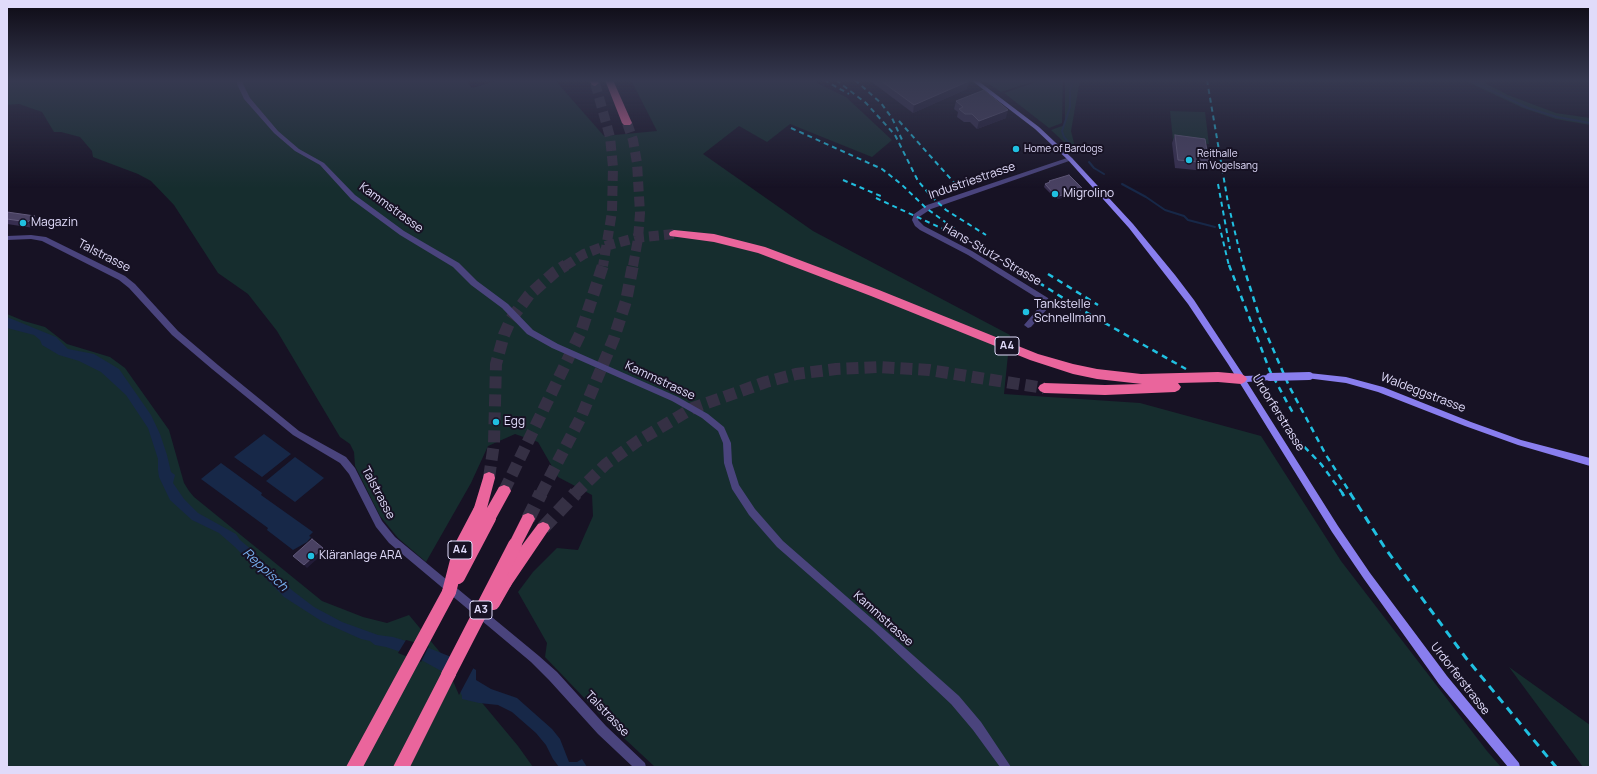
<!DOCTYPE html>
<html>
<head>
<meta charset="utf-8">
<style>
  body { margin:0 }
  #map { position:relative; width:1597px; height:774px; overflow:hidden; background:#171224; font-family:Manrope,sans-serif }
  canvas { display:block }
  .frame { position:absolute; inset:0; border:8px solid #e0dbfa; pointer-events:none }
</style>
</head>
<body>
<div id="map">
<canvas width="1597" height="774"></canvas>
<div class="frame"></div>
</div>
<script>
const g = document.querySelector('canvas').getContext('2d');
g.lineJoin = 'round';
function fill(path, color) { g.fillStyle = color; g.fill(path, 'evenodd'); }
const toPath = rows => new Path2D(rows.map(r => 'M' + r).join(''));
function stroke(path, color, width, dash) { g.strokeStyle = color; g.lineWidth = width; g.lineCap = dash ? 'butt' : 'round'; g.setLineDash(dash || []); g.stroke(path); }
function write(font, color, halo, rows, align = 'center') {
  g.font = font + ' Manrope,sans-serif'; g.lineWidth = 4; g.setLineDash([]); g.textBaseline = 'middle'; g.strokeStyle = halo; g.fillStyle = color; for (const [text, x, y, turn = 0] of rows) {
    g.save(); g.translate(x, y); g.rotate((+turn || 0) * Math.PI / 180); g.textAlign = isNaN(turn) ? turn : align; if (halo) g.strokeText(text, 0, 0); g.fillText(text, 0, 0); g.restore();
  }
}
fill(toPath([
  [7,80,466,80,472,88,500,80,555,80,604,136,657,131,631,80,811,80,846,97,892,140,872,157,790,124,767,142,739,126,703,154,813,231,1010,335,1004,394,1140,403,1261,436,1341,561,1487,751,1501,767,655,767,612,727,545,657,547,643,518,592,533,572,557,548,578,550,593,516,592,495,558,477,538,442,515,434,488,446,471,483,426,562,398,538,380,516,355,466,354,452,350,444,340,437,277,331,248,294,218,273,174,205,151,181,138,174,93,157,92,151,80,137,61,132,54,132,42,112,19,104,7,105],
  [983,80,1039,80,1001,92],
  [1041,80,1063,80,1062,123,1049,128,1004,93],
  [1065,80,1080,80,1071,131,1075,147,1065,143,1051,130,1065,125],
  [1466,80,1479,80,1508,95,1556,113,1590,118,1590,125,1556,119,1523,108,1476,86],
  [1170,111,1205,112,1209,144,1173,140],
  [7,314,24,321,45,327,67,344,110,357,125,368,169,430,184,483,189,491,194,497,322,601,363,617,387,623,409,615,518,746,533,767,7,767],
  [1509,667,1590,725,1590,767,1583,767]
]), '#162d2e');
fill(toPath([
  [7,317,56,337,68,349,94,354,119,369,151,415,160,434,167,455,171,472,175,475,173,483,184,499,198,513,236,534,240,540,253,551,272,573,293,591,314,607,342,622,378,635,393,637,429,648,461,661,476,670,476,680,491,689,517,698,552,729,560,739,569,762,577,762,582,759,587,767,559,767,553,759,546,745,536,733,512,712,498,705,479,703,462,699,462,696,455,679,443,672,416,657,386,647,375,645,370,641,361,639,323,622,284,597,235,547,219,533,192,520,170,500,159,477,158,470,158,459,148,428,126,395,101,372,79,361,59,355,42,345,40,340,34,335,7,328],
  [264,434,291,454,262,477,234,457],
  [295,457,324,478,295,502,266,481],
  [221,463,262,493,261,495,313,532,309,536,311,537,307,542,293,550,267,530,268,528,201,479]
]), '#172848');
fill(toPath([
  [406,640,429,646,421,662,398,653],
  [462,660,474,667,459,695,453,681]
]), '#171224');
stroke(toPath([
  [1469,80,1528,108,1557,117,1590,123],
  [1071,145,1064,137,1062,131,1070,107,1070,90,1074,80],
  [1089,162,1094,168,1104,174],
  [1122,184,1146,197,1165,210,1184,216,1188,220,1215,227]
]), '#172848', 2);
stroke(toPath([
  [595,83,610,137,613,167,612,212,603,266],
  [627,123,633,140,637,163,640,213,638,239,633,266],
  [565,266,584,254,602,247,635,238,674,234]
]), '#353044', 10, [10, 5]);
stroke(toPath([
  [489,478,494,443,496,364,504,335,511,319,529,295,555,272,566,265],
  [504,491,581,332,603,265],
  [541,494,581,417,614,338,626,301,633,265],
  [575,494,606,464,638,441,693,408,766,382,796,374,836,369,879,367,929,370,1044,388]
]), '#353044', 12, [12, 6]);
stroke(toPath([
  [528,519,541,493],
  [543,528,576,493]
]), '#353044', 14, [14, 8]);
fill(toPath([
  [237,80,243,80,243,84,250,98,278,131,299,149,324,163,355,195,404,231,459,263,477,281,508,304,533,330,558,344,678,397,708,414,724,427,731,443,732,463,739,485,755,509,783,541,878,624,959,696,981,722,1011,767,1000,767,973,730,951,704,872,630,777,547,749,515,732,489,724,463,723,443,718,431,702,418,672,401,552,348,527,334,502,308,471,285,453,267,400,235,351,199,320,165,295,151,274,133,244,99,237,84,237,80],
  [1070,157,1073,159,1072,160,931,209,919,217,918,220,924,226,972,251,1048,298,1050,305,1049,307,1031,327,1028,328,1024,325,1042,304,1042,301,968,255,920,230,915,226,912,220,914,214,927,205,1070,157],
  [31,235,46,237,125,276,135,284,178,331,218,365,299,431,346,457,355,468,382,521,395,537,539,656,557,672,606,726,645,763,646,767,633,767,598,734,549,680,531,662,389,543,376,527,349,474,340,463,293,435,212,369,172,335,129,288,119,280,42,241,31,239,7,240,7,236,31,235]
]), '#4a447d');
fill(toPath([
  [971,80,977,80,1039,127,1072,158,1133,224,1175,275,1194,300,1244,376,1273,375,1274,377,1273,379,1270,380,1247,382,1338,526,1370,573,1447,676,1519,763,1520,767,1508,767,1439,684,1364,579,1332,532,1228,364,1188,304,1129,228,1068,160,1035,129,971,80],
  [1309,373,1346,377,1383,387,1471,422,1521,440,1590,458,1590,466,1518,445,1465,426,1378,392,1346,383,1306,378,1305,376,1306,374,1309,373]
]), '#897eee');
fill(toPath([
  [589,80,597,80,599,83,595,86,592,85,589,80],
  [605,80,613,80,632,123,630,125,624,125,622,123,605,80],
  [674,230,714,234,765,247,879,290,1038,354,1073,364,1097,369,1141,374,1218,372,1241,374,1245,376,1247,379,1245,382,1241,384,1218,382,1178,383,1181,387,1179,390,1175,392,1105,395,1044,393,1040,391,1038,388,1040,385,1044,383,1105,385,1142,384,1097,379,1073,374,1030,360,871,296,758,253,714,242,670,236,669,234,670,232,674,230],
  [489,472,494,474,495,478,487,508,499,487,504,485,509,487,511,491,494,522,489,524,484,522,482,518,483,516,480,517,475,515,473,511,483,478,484,474,489,472],
  [528,513,533,515,535,519,520,548,538,524,543,522,548,524,550,528,510,587,505,589,500,587,498,582,520,549,515,551,510,549,508,545,523,515,528,513],
  [449,585,454,587,456,592,454,597,363,767,346,767,444,587,449,585],
  [448,668,453,670,456,675,410,767,393,767,443,670,448,668]
]), '#ea659c');
stroke(toPath([
  [824,80,849,94],
  [836,80,866,103,895,135,918,181,931,196,946,210,986,235],
  [855,80,881,103,892,118,903,142],
  [1207,80,1228,203,1243,266],
  [899,121,958,187],
  [791,128,882,169,901,184,926,208,959,232,1013,266],
  [843,180,883,197],
  [1218,184,1230,249],
  [876,198,954,234],
  [1219,224,1229,266]
]), '#20c0e1', 2, [5, 4]);
stroke(toPath([
  [1011,265,1082,310,1186,369],
  [1229,265,1270,371,1294,415],
  [1243,265,1260,319,1289,386,1326,455,1351,494],
  [1048,274,1098,305],
  [1289,431,1321,464,1343,494]
]), '#20c0e1', 2.5, [6, 5]);
stroke(toPath([
  [1342,493,1344,496],
  [1350,493,1385,548,1466,658,1556,767]
]), '#20c0e1', 3, [8, 6]);
stroke(toPath([
  [1270,377,1309,376]
]), '#897eee', 8);
stroke(toPath([
  [458,577,489,518],
  [449,592,460,549,480,511],
  [493,603,505,582],
  [448,675,515,545]
]), '#ea659c', 14);
fill(toPath([
  [869,80,967,80,967,89,913,113],
  [956,101,1006,118,977,129,970,122,964,122,957,117,958,112,954,109],
  [1175,135,1209,163,1206,171,1175,168,1172,143],
  [1049,181,1083,189,1082,191,1058,199,1056,197,1054,197,1044,187,1045,184,1049,183],
  [7,212,40,222,34,228,7,224]
]), '#372e50');
fill(toPath([
  [969,81,967,89,913,113,914,105],
  [1008,110,1006,118,977,129,979,121],
  [1083,189,1082,191,1058,199,1059,196],
  [1057,194,1056,197,1054,197,1055,195],
  [35,216,40,222,34,228,28,222],
  [323,548,326,551,307,568,304,565]
]), '#221b37');
const building = toPath([
  [880,80,967,80,969,81,914,105,880,80],
  [984,90,1008,110,979,121,972,114,965,114,959,109,963,107,956,101,984,90],
  [1175,135,1205,139,1209,163,1178,160,1175,135],
  [1069,175,1083,189,1059,196,1057,194,1055,195,1045,184,1050,182,1049,181,1069,175],
  [7,212,35,216,28,222,7,219,7,212],
  [312,539,323,548,304,565,293,556,312,539]
]);
fill(building, '#494162');
stroke(building, '#61597a', 1);
const sky = g.createLinearGradient(0, 0, 0, 188);
sky.addColorStop(0, '#0d0a14');
sky.addColorStop(0.43, '#363950');
sky.addColorStop(1, '#36395000');
g.fillStyle = sky;
g.fillRect(0, 0, 1597, 188);
for (const [x, y, r, color] of [
  [1016,149,4,"#20c0e1"],
  [1189,160,4,"#20c0e1"],
  [1055,194,4,"#20c0e1"],
  [23,223,4,"#20c0e1"],
  [1026,312,4,"#20c0e1"],
  [496,422,4,"#20c0e1"],
  [311,556,4,"#20c0e1"]
]) { const dot = new Path2D(); dot.arc(x, y, r, 0, 2 * Math.PI); g.fillStyle = color; g.fill(dot); stroke(dot, '#171224', 1.5); }
write('10px', '#e0dbfa', '#171224', [
  ["Home of Bardogs",1024,149],
  ["Reithalle",1197,154],
  ["im Vogelsang",1197,166]
], 'left');
for (const [x, y, w] of [
  [1007,346,24],
  [460,550,24],
  [481,610,22]
]) { const box = new Path2D(); box.roundRect(x - w / 2, y - 9, w, 18, 3); g.fillStyle = '#171224'; g.fill(box); stroke(box, '#e0dbfa', 1); }
write('bold 11px', '#e0dbfa', null, [
  ["A4",1007,346],
  ["A4",460,550],
  ["A3",481,610]
]);
write('12px', '#e0dbfa', '#171224', [
  ["Industriestrasse",972,181,-19],
  ["Kammstrasse",391,208,36],
  ["Hans-Stutz-Strasse",992,255,30],
  ["Talstrasse",104,256,27],
  ["Kammstrasse",660,381,25],
  ["Waldeggstrasse",1423,393,21],
  ["Urdorferstrasse",1278,413,58],
  ["Talstrasse",378,493,62],
  ["Kammstrasse",883,619,42],
  ["Urdorferstrasse",1460,679,52],
  ["Talstrasse",607,714,46]
]);
write('12px', '#e0dbfa', '#171224', [
  ["Migrolino",1063,194],
  ["Magazin",31,223],
  ["Tankstelle",1034,305],
  ["Schnellmann",1034,319],
  ["Egg",504,422],
  ["Kläranlage ARA",319,556]
], 'left');
write('italic 13px', '#76aded', '#171224', [
  ["Reppisch",265,570,43]
]);
</script>
</body>
</html>
